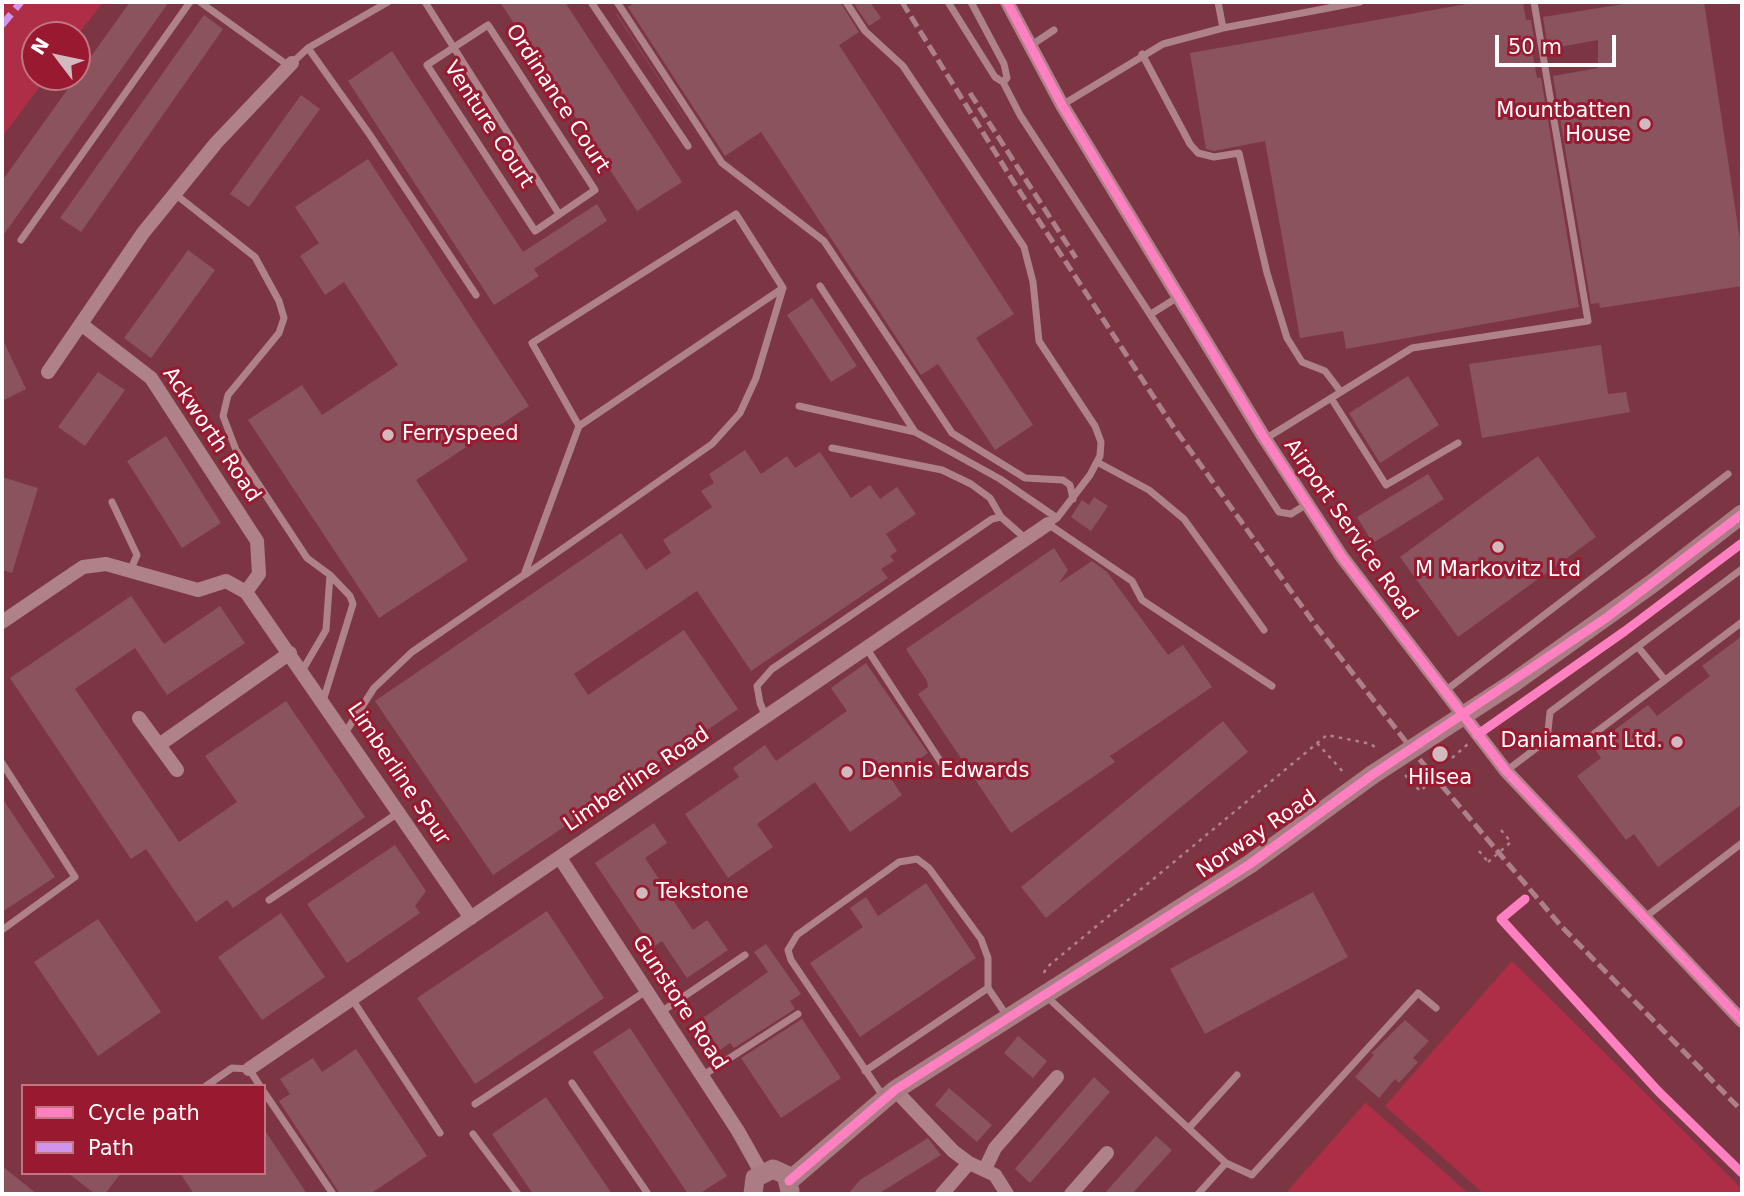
<!DOCTYPE html>
<html>
<head>
<meta charset="utf-8">
<style>
  body { margin:0 }
  #map { position:relative; width:1744px; height:1196px; overflow:hidden; background:#7c3643; font-family:"DejaVu Sans",sans-serif }
  canvas { display:block }
  .frame { position:absolute; inset:0; border:4px solid #fff; pointer-events:none }
  .legend { position:absolute; left:21px; top:1084px; width:245px; height:91px; box-sizing:border-box; background:#991930; border:2px solid #c27583; margin:0; padding:9px 12px; list-style:none; font-size:21px; color:#fff }
  .legend li { display:flex; align-items:center; gap:14px; height:35px }
  .legend b { width:35px; border:2px solid #c27583 }
  .north { position:absolute; left:21px; top:21px; width:70px; height:70px; box-sizing:border-box; background:#991930; border:2px solid #c27583; border-radius:50%; rotate:302deg; font-size:19px; font-weight:700; line-height:28px; text-align:center; color:#fff }
  .north::after { content:''; display:block; margin:auto; width:24px; height:32px; background:#d1b9bd; clip-path:polygon(50% 0,100% 100%,50% 72%,0 100%) }
  .scale { position:absolute; left:1495px; top:35px; width:121px; height:32px; box-sizing:border-box; border:4px solid #fff; border-top:0; padding-left:9px; font-size:21px; line-height:24px; white-space:nowrap; color:#fff; -webkit-text-stroke:5px #991930; paint-order:stroke }
</style>
</head>
<body>
<div id="map">
<canvas width="1744" height="1196"></canvas>
<div class="frame"></div>
<ul class="legend">
<li><b style="height:9px;background:#ff80c0"></b>Cycle path</li>
<li><b style="height:9px;background:#d193ec"></b>Path</li>
</ul>
<div class="north">N</div>
<div class="scale">50 m</div>
</div>
<script>
const g = document.querySelector('canvas').getContext('2d');
g.lineJoin = 'round';
function fill(path, color) { g.fillStyle = color; g.fill(path, 'evenodd'); }
const toPath = rows => new Path2D(rows.map(r => 'M' + r).join(''));
function stroke(path, color, width, dash) { g.strokeStyle = color; g.lineWidth = width; g.lineCap = dash ? 'butt' : 'round'; g.setLineDash(dash || []); g.stroke(path); }
function write(font, color, halo, rows, align = 'center') {
  g.font = font + ' "DejaVu Sans",sans-serif'; g.lineWidth = 6; g.setLineDash([]); g.textBaseline = 'middle'; g.strokeStyle = halo; g.fillStyle = color; for (const [text, x, y, turn = 0] of rows) {
    g.save(); g.translate(x, y); g.rotate((+turn || 0) * Math.PI / 180); g.textAlign = isNaN(turn) ? turn : align; if (halo) g.strokeText(text, 0, 0); g.fillText(text, 0, 0); g.restore();
  }
}
fill(toPath([
  [2,2,103,2,77,36,35,35,35,77,47,77,2,137],
  [1512,961,1742,1189,1742,1194,1484,1194,1385,1106],
  [1366,1102,1366,1103,1469,1194,1285,1194]
]), '#af2e47');
fill(toPath([
  [130,2,169,2,2,237,2,181],
  [500,2,565,2,682,182,637,211],
  [636,2,840,2,859,32,839,45,1014,314,976,338,1033,425,995,450,938,364,921,375,761,132,725,156,628,7],
  [853,2,870,2,881,18,869,26],
  [1478,2,1523,2,1526,20,1531,20,1536,51,1532,51,1537,78,1541,78,1579,307,1346,349,1343,331,1300,338,1265,141,1214,151,1206,149,1190,53],
  [1636,2,1704,2,1742,253,1742,286,1600,308,1599,303,1591,304,1553,76,1598,68,1598,40,1548,49,1543,17],
  [616,14,617,14,714,163],
  [204,15,223,29,81,232,60,218],
  [392,51,523,252,597,204,607,221,534,269,539,276,494,305,348,81],
  [301,95,320,109,249,207,230,194],
  [368,159,529,406,416,480,468,560,379,618,248,420,302,385,322,415,398,365,344,282,325,295,300,256,319,243,295,207],
  [188,250,215,270,151,358,124,338],
  [812,298,857,366,831,382,787,315],
  [2,338,26,389,2,401],
  [1601,345,1608,394,1626,392,1630,412,1482,438,1469,364],
  [98,372,125,390,85,446,58,427],
  [1408,376,1439,425,1380,463,1349,413],
  [166,436,221,523,182,548,127,461],
  [745,450,761,474,787,456,795,468,820,452,851,498,870,485,880,499,897,487,916,514,886,534,897,551,890,556,894,561,881,569,888,578,751,671,697,591,574,674,588,695,684,630,738,709,493,875,375,701,621,533,646,570,671,553,663,540,712,507,701,491,714,483,709,474],
  [1538,456,1596,537,1458,637,1400,557],
  [1428,474,1444,499,1373,543,1357,517],
  [2,477,38,488,12,573,2,570],
  [1094,497,1108,506,1091,531,1071,517,1082,500,1089,505],
  [1054,548,1068,570,1059,583,1092,561,1107,572,1168,655,1183,645,1212,687,1110,756,1115,762,1011,833,918,694,928,687,927,681,906,649],
  [131,596,164,644,220,606,245,643,167,695,135,648,75,689,179,842,237,802,205,756,286,701,365,817,233,908,227,900,196,922,146,849,131,859,10,678],
  [1742,636,1742,804,1658,867,1634,834,1626,840,1577,776,1601,758,1593,746,1648,705,1657,716,1710,676,1702,666],
  [866,663,928,753,891,779,902,795,850,832,815,782,757,824,773,847,728,878,685,814,739,777,733,768,765,745,776,761,847,711,831,688],
  [1223,721,1248,752,1046,918,1021,887],
  [2,798,55,877,2,912],
  [654,823,667,843,645,858,693,930,707,920,728,950,687,978,662,941,652,948,595,863],
  [395,845,426,891,415,906,420,913,347,963,307,904],
  [926,883,976,958,860,1037,810,963,863,927,850,908,866,897,878,916],
  [1313,892,1348,957,1205,1034,1170,969],
  [547,911,604,998,475,1084,417,998],
  [281,913,325,977,262,1020,218,957],
  [98,919,161,1012,98,1056,34,962],
  [766,944,801,994,790,1001,795,1009,734,1048,730,1043,720,1050,700,1020,768,972,754,952],
  [802,1019,841,1078,781,1118,741,1058],
  [1405,1020,1429,1041,1413,1058,1418,1062,1399,1083,1395,1079,1379,1098,1355,1077,1374,1055,1371,1053,1375,1050],
  [630,1028,727,1176,699,1194,688,1194,593,1052],
  [1018,1036,1047,1061,1033,1078,1004,1053],
  [356,1049,427,1156,370,1194,340,1194,279,1101,290,1094,280,1079,313,1058,322,1072],
  [1094,1077,1110,1092,1030,1183,1015,1169],
  [949,1088,992,1125,977,1142,935,1105],
  [546,1097,612,1194,533,1194,492,1134],
  [264,1129,307,1194,194,1194,180,1173,264,1173],
  [1156,1136,1172,1150,1132,1194,1104,1194],
  [928,1138,941,1155,878,1194,848,1194,860,1180],
  [2,1166,37,1194,2,1194],
  [68,1173,121,1173,105,1194,95,1194]
]), '#8b535d');
stroke(toPath([
  [1317,743,1345,774],
  [1452,758,1468,744],
  [1417,773,1415,776,1425,787],
  [1405,775,1420,791,1425,787],
  [1501,830,1511,842],
  [1479,851,1488,862],
  [1044,973,1046,968,1327,735,1371,744,1377,749]
]), '#af8189', 2.5, [3.5, 5]);
stroke(toPath([
  [200,2,289,66],
  [425,2,559,214],
  [591,2,688,146],
  [617,2,722,163,824,241,952,433,1025,478,1063,480,1070,485,1073,499],
  [846,2,865,31,903,66,1024,247,1033,282,1039,341,1095,426,1101,442,1100,456,1090,475,1057,518,1048,524,1132,581,1142,600,1272,686],
  [948,2,995,77,1003,82,1020,115,1279,512,1291,514,1307,504],
  [971,2,1004,64,1007,78,1003,82],
  [1218,2,1223,28],
  [488,25,595,190,535,231,427,65,488,25],
  [1030,46,1054,30],
  [308,48,370,135,476,295],
  [1142,54,1190,144,1198,153,1214,157,1239,153,1267,273,1287,338,1302,362,1325,371,1341,392],
  [292,63,308,48,388,2],
  [1062,105,1163,44,1223,28,1360,2],
  [175,194,255,257,279,301,284,318,279,333,228,395,223,416,236,450,307,558,330,575],
  [21,240,190,2],
  [820,286,915,432],
  [1151,314,1178,297],
  [1331,398,1386,485,1458,443],
  [799,406,915,432,1000,479,1057,518],
  [1265,439,1412,348,1588,321,1534,2],
  [832,448,942,470,971,484,990,498,1001,517],
  [1097,462,1149,490,1184,519,1264,630],
  [112,502,137,555,131,569],
  [525,575,712,444,740,413,756,378,783,288],
  [1638,647,1665,680],
  [867,649,946,770],
  [302,671,326,630,330,575,350,596,353,604,323,701],
  [1445,691,1728,474],
  [766,717,760,703,757,686,772,669,992,519,1001,517,1026,539],
  [345,733,374,688,412,652,524,575,579,426,783,288,736,214,532,343,579,426],
  [1547,740,1583,742,1742,622],
  [2,763,75,877,2,930],
  [1506,771,1547,740,1550,712,1742,569],
  [269,900,398,813],
  [1644,918,1742,843],
  [1045,995,1226,1163,1252,1175,1418,993,1436,1008],
  [352,999,440,1133],
  [661,1012,745,955],
  [865,1071,988,988,1007,1016],
  [702,1076,798,1014],
  [572,1083,648,1194],
  [206,1086,232,1068,249,1069,260,1086],
  [264,1092,333,1194],
  [883,1096,791,960,788,950,797,935,899,862,917,859,929,868,981,939,988,958,988,988],
  [475,1104,646,991],
  [1189,1128,1237,1075],
  [473,1134,518,1194],
  [1198,1194,1226,1163]
]), '#af8189', 7);
stroke(toPath([
  [1007,2,1062,105,1265,439,1342,557,1506,771,1742,1021],
  [81,324,151,378,257,541,259,574,246,592],
  [48,372,143,233,216,143,292,63],
  [2,622,83,567,106,564,198,590,226,581,246,592,471,918],
  [139,718,177,770],
  [159,745,290,653],
  [560,858,738,1131,761,1172],
  [249,1069,1048,524],
  [895,1090,953,1151,969,1163,995,1175,1007,1194],
  [985,1169,995,1148,1057,1077],
  [942,1194,969,1163],
  [1071,1194,1107,1153]
]), '#af8189', 14);
stroke(toPath([
  [1513,683,1653,583,1742,514],
  [789,1181,895,1090,1250,864,1372,775],
  [753,1194,755,1178,773,1169,786,1175,790,1191]
]), '#aa7c84', 19);
stroke(toPath([
  [902,2,1013,181,1172,425,1316,626,1421,761,1561,926,1742,1111],
  [970,93,1076,258]
]), '#ad8089', 5, [12, 5]);
stroke(toPath([
  [1488,862,1511,842]
]), '#af8189', 2.5, [3.5, 5]);
stroke(toPath([
  [1372,775,1513,683]
]), '#aa7c84', 19);
stroke(toPath([
  [2,25,21,2]
]), '#d193ec', 7, [14, 7]);
stroke(toPath([
  [1007,2,1062,105,1265,439,1342,557,1506,771,1742,1021],
  [1477,735,1625,631,1742,543],
  [1525,899,1501,919,1658,1091,1742,1173],
  [789,1181,895,1090,1250,864,1372,775,1606,618,1742,514]
]), '#ff80c0', 9);
for (const [x, y, r, color] of [
  [1645,124,7,"#d1b9bd"],
  [388,435,7,"#d1b9bd"],
  [1498,547,7,"#d1b9bd"],
  [1677,742,7,"#d1b9bd"],
  [1440,754,9,"#d1b9bd"],
  [847,772,7,"#d1b9bd"],
  [642,893,7,"#d1b9bd"]
]) { const dot = new Path2D(); dot.arc(x, y, r, 0, 2 * Math.PI); g.fillStyle = color; g.fill(dot); stroke(dot, '#991930', 2.5); }
write('21px', '#fff', '#991930', [
  ["Ordinance Court",557,99,57],
  ["Venture Court",488,125,57],
  ["Ackworth Road",211,435,56],
  ["Airport Service Road",1350,530,55],
  ["Limberline Spur",398,774,56],
  ["Limberline Road",637,780,-34],
  ["Norway Road",1257,835,-34],
  ["Gunstore Road",679,1003,57]
]);
write('21px', '#fff', '#991930', [
  ["Mountbatten",1631,112,"right"],
  ["House",1631,136,"right"],
  ["Ferryspeed",402,435],
  ["M Markovitz Ltd",1498,571,"center"],
  ["Daniamant Ltd.",1663,742,"right"],
  ["Dennis Edwards",861,772],
  ["Hilsea",1440,779,"center"],
  ["Tekstone",656,893]
], 'left');
</script>
</body>
</html>
